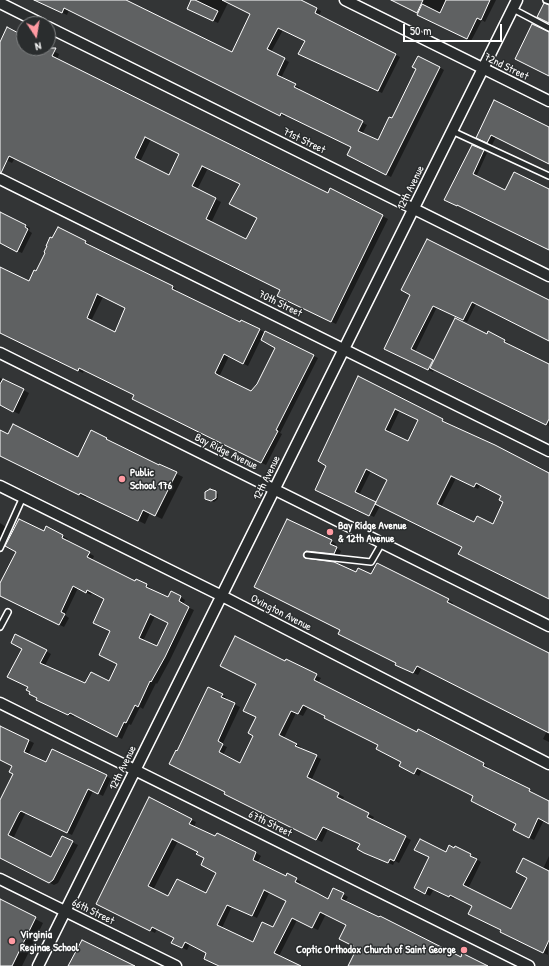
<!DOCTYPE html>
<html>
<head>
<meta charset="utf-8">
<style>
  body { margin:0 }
  #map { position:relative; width:549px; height:966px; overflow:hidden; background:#333536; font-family:"Patrick Hand",sans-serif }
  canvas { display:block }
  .north { position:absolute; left:16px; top:16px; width:40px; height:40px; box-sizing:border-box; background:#2a2d2e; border:1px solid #7f8182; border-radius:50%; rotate:168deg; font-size:11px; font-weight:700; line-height:16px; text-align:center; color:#fff }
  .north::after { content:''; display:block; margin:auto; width:14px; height:18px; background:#ff9aa2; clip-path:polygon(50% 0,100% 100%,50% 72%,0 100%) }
  .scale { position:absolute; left:403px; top:24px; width:99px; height:18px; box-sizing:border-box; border:2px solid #fff; border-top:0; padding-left:5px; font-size:12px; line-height:14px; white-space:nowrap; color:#fff; -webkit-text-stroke:3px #2a2d2e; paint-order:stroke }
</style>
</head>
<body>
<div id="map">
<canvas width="549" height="966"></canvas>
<div class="north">N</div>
<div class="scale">50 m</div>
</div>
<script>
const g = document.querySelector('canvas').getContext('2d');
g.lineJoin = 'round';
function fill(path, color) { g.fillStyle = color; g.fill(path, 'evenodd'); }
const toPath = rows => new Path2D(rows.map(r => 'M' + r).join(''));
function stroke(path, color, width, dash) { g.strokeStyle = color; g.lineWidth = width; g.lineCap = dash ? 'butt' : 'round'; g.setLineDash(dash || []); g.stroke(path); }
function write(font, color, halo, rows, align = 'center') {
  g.font = font + ' "Patrick Hand",sans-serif'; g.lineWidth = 3; g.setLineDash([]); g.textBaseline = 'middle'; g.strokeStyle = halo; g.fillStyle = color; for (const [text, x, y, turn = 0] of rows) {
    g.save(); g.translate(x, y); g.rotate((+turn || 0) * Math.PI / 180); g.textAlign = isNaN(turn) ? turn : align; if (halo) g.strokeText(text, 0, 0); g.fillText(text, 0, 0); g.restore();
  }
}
fill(toPath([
  [36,0,124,0,232,54,252,14,228,3,218,23,193,11,192,0,299,0,321,11,319,16,400,57,382,93,304,56,306,41,283,30,271,52,289,62,281,78,300,88,298,90,367,125,362,134,379,141,392,119,439,67,444,70,391,177,352,157,352,147,286,115,285,117,69,10,67,15],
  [393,0,496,0,485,22,482,20,471,41],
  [24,37,24,48,47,48,59,54,57,60,329,195,331,190,388,219,336,324,284,298,281,290,15,158,12,163,0,157,0,44],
  [151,139,180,154,170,176,140,162],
  [208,168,241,184,258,218,247,240,211,223,221,202,197,190],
  [495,102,549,128,549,163,496,137,492,145,482,140],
  [483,151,487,153,476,177,505,191,549,190,549,249,462,206,461,207,450,202],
  [0,213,30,228,29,231,32,233,22,253,0,243],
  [86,242,90,244,89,246,173,287,177,290,176,292,240,323,241,321,318,358,280,433,282,434,266,465,138,401,135,395,84,370,83,373,0,332,0,279,29,282,37,272],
  [103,297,127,308,115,333,91,321],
  [261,339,276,348,258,384,251,392,219,377,229,356,248,366],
  [412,295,549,302,549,340,476,304,467,322,437,307,415,352,434,362,487,335,489,332,509,343,508,345,549,365,549,426,434,369,433,372,389,351],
  [0,378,29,393,19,414,0,405],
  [358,378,549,475,549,598,463,547,380,506,374,517,321,492,328,465],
  [400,410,419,420,408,443,389,433],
  [371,471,388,480,376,504,359,495],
  [456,478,478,489,480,485,502,496,504,502,493,525,474,523,441,507],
  [0,431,8,435,78,458,92,431,107,439,113,442,113,443,183,477,162,519,150,513,145,524,87,495,86,498,0,456],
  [210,490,218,494,218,499,214,502,209,499],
  [287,520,332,541,336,544,335,547,341,551,339,556,311,553,307,558,308,560,356,574,371,576,377,564,448,600,453,603,452,606,549,654,549,742,543,739,547,731,422,668,418,675,401,667,397,663,341,630,260,589],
  [0,523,6,527,9,542,44,532,47,528,68,539,66,541,94,556,92,561,135,583,146,585,151,588,150,590,168,599,171,592,181,597,185,600,183,605,194,610,170,660,157,684,156,683,143,709,140,707,131,725,129,724,122,739,75,715,74,717,42,702,29,687,14,679,46,651,51,654,44,667,86,684,109,682,119,664,106,599,92,592,91,595,78,588,65,615,69,618,64,627,0,595,0,585,17,551,1,544,0,546],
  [155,616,169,623,157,648,143,641],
  [285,662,321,678,318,683,417,733,483,764,488,767,487,769,529,790,534,793,534,794,549,802,549,823,544,820,534,840,519,833,517,824,474,796,422,770,419,776,400,765,402,761,379,744,308,707,303,716,296,713,284,738,301,747,300,749,321,759,311,781,344,797,342,801,374,817,372,820,411,840,399,863,395,861,393,865,370,855,361,844,328,829,322,842,231,797,227,792,178,752,222,695,227,698,226,700,240,707,222,745,227,747,223,755,240,764,254,736],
  [0,727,34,743,28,755,46,764,106,776,111,779,103,796,93,791,72,835,26,813,24,816,13,839,52,858,62,837,78,845,58,883,54,885,10,862,0,854,0,801,14,774,13,766,0,760],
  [149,799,196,822,194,827,215,838,217,834,256,853,261,856,257,863,286,877,296,879,301,882,299,885,328,900,343,894,348,897,345,902,461,958,485,966,349,966,359,948,347,925,326,914,318,930,297,920,279,956,297,966,220,966,208,953,190,944,187,950,177,945,175,938,157,929,155,933,102,906],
  [178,841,199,852,218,873,207,895,168,898,153,890],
  [270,891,287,901,274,929,253,944,222,928,232,906,257,918],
  [446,853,470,855,481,862,468,889,512,910,543,869,549,856,548,955,506,934,473,906,455,897,454,899,434,889,430,896,420,891],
  [0,901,43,923,22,966,0,966]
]), '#0007');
const building = toPath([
  [34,0,126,0,232,52,250,14,222,0,301,0,317,8,315,13,396,54,378,91,298,54,305,41,278,28,267,49,285,58,277,75,296,84,294,87,363,121,358,131,378,140,389,117,392,118,395,112,416,69,412,67,418,56,440,67,386,175,347,155,351,147,281,113,280,116,64,8,62,13,34,0],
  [191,0,195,0,218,11,213,21,187,9,191,0],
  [391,0,423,0,417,13,391,0],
  [446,0,490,0,481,20,477,18,467,39,417,15,422,4,440,13,446,0],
  [544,3,549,5,549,23,537,17,544,3],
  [532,24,549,32,549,76,515,59,532,24],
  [7,27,24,36,24,48,56,48,52,56,328,193,330,188,383,215,331,322,277,296,280,290,9,156,1,173,0,173,0,42,7,27],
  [145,137,179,154,169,175,135,158,145,137],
  [202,166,240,184,229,204,257,218,246,239,206,219,216,198,192,186,202,166],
  [494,100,549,127,549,164,491,135,487,143,476,138,494,100],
  [472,145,484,150,473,174,505,190,514,172,549,189,549,250,457,205,457,206,444,200,472,145],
  [0,212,26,225,25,227,28,229,17,252,0,243,0,212],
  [58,227,86,241,85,243,173,286,172,289,240,322,241,320,260,329,243,364,224,354,215,373,218,375,251,391,257,384,275,348,261,340,265,331,314,355,276,430,278,431,261,463,132,399,134,395,79,368,78,371,0,333,0,267,29,281,34,270,36,271,45,253,44,252,47,246,46,246,50,237,52,238,58,227],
  [97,294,125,308,115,332,87,318,97,294],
  [427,239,549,300,549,341,472,302,463,320,433,306,411,349,433,360,428,370,384,349,410,295,401,290,427,239],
  [455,318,487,334,488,331,505,340,504,342,549,364,549,419,546,425,430,368,455,318],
  [358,376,443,419,442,421,495,445,549,473,549,599,458,554,462,547,375,504,387,480,366,469,355,492,376,502,369,516,315,490,326,466,318,461,358,376],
  [395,409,418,420,408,441,385,430,395,409],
  [451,476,474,487,476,483,501,496,499,500,503,502,493,524,477,516,474,522,437,504,451,476],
  [3,379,24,389,13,412,0,405,0,384,3,379],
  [13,424,78,457,91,430,107,438,106,439,159,465,159,464,177,472,155,516,143,510,138,521,80,493,79,495,0,456,0,430,8,434,13,424],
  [210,489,216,491,216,498,211,501,205,499,205,492,210,489],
  [19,519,44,531,46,526,63,535,62,538,90,552,87,557,135,581,136,579,147,584,146,587,168,597,171,591,181,596,179,601,189,607,165,657,151,682,150,681,138,707,135,705,126,723,124,722,117,737,70,713,68,715,36,700,37,698,29,694,30,692,26,690,28,687,7,677,22,649,11,643,15,634,47,650,40,663,85,683,91,672,109,681,117,664,99,655,110,631,93,623,104,599,87,590,86,593,73,586,61,612,65,614,59,625,0,596,0,583,16,552,5,546,19,519],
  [150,614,168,623,157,646,139,638,150,614],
  [287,519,332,540,330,544,337,547,334,554,306,551,303,555,305,558,334,562,356,572,358,568,371,574,377,563,449,599,447,602,549,653,549,733,417,666,413,673,395,665,396,663,338,634,340,630,254,587,287,519],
  [235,636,285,661,286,659,317,674,314,680,417,732,418,729,484,763,483,766,530,789,529,791,549,801,549,824,538,818,529,838,513,830,516,824,471,801,473,796,417,768,414,774,399,766,401,762,376,749,378,745,324,718,325,716,303,705,298,714,291,711,279,735,297,744,295,746,317,755,307,777,339,793,337,797,369,813,367,817,406,836,394,861,390,859,388,863,364,853,357,849,360,844,323,827,316,840,224,794,225,792,169,764,176,750,177,751,208,687,223,694,221,697,235,703,218,741,223,744,219,752,240,763,253,736,248,733,256,717,243,711,256,684,220,666,235,636],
  [0,726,29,740,24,752,46,762,52,749,107,775,98,794,88,789,67,833,21,811,19,813,8,835,51,857,62,836,73,841,53,880,49,883,0,858,0,800,13,774,9,772,12,766,0,760,0,726],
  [149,797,192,819,189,824,215,836,217,833,256,852,253,860,286,876,287,873,297,878,295,882,317,893,328,899,333,888,344,893,341,899,379,917,380,916,461,957,462,953,488,966,348,966,357,948,339,939,346,925,320,912,312,928,292,918,274,953,301,966,219,966,204,959,206,953,185,942,182,948,171,943,174,938,152,927,150,931,96,904,149,797],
  [172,839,198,852,196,854,204,858,201,865,216,873,206,893,177,879,168,896,148,886,172,839],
  [264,890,286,901,273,927,262,922,253,942,217,925,227,905,252,916,264,890],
  [420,839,446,852,449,845,454,848,455,846,471,854,470,856,477,859,463,885,511,909,527,878,516,872,523,858,549,871,549,940,543,953,500,932,501,930,468,914,472,906,450,895,449,897,428,887,425,894,414,888,429,857,414,850,420,839],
  [0,899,36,917,12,966,0,966,0,899],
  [82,940,135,966,68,966,82,940]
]);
fill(building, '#5f6162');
stroke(building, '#fff', 1);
const lane = toPath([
  [546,0,549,1],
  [513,9,549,28],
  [452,131,549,176],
  [0,548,23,497],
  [307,555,371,562,382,543],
  [0,627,8,612]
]);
const street = toPath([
  [345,0,549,101],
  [0,3,42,24],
  [48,27,549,276],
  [0,179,549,451],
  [0,353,549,626],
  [0,486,222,596,549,764],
  [0,703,529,966],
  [0,879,176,966],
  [38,966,517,0]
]);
stroke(lane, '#fff', 8);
stroke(street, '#fff', 13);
stroke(lane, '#2a2d2e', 5);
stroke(street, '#2a2d2e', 10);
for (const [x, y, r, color] of [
  [122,479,4,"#ff9aa2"],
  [330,532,4,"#ff9aa2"],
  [12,941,4,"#ff9aa2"],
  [464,950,4,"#ff9aa2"]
]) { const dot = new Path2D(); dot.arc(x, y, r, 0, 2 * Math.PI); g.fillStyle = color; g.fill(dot); stroke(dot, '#2a2d2e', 1.5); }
write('11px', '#fff', '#2a2d2e', [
  ["72nd Street",506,67,26],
  ["71st Street",304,141,26],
  ["12th Avenue",411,188,-64],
  ["70th Street",280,304,26],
  ["Bay Ridge Avenue",226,452,26],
  ["12th Avenue",267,478,-64],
  ["Ovington Avenue",281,613,27],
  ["12th Avenue",123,768,-64],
  ["67th Street",270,824,26],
  ["66th Street",93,912,26]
]);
write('bold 11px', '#fff', '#2a2d2e', [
  ["Public",130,473],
  ["School 176",130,486],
  ["Bay Ridge Avenue",338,526],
  ["& 12th Avenue",338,539],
  ["Virginia",20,935],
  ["Reginae School",20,948],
  ["Coptic Orthodox Church of Saint George",456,950,"right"]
], 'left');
</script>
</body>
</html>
